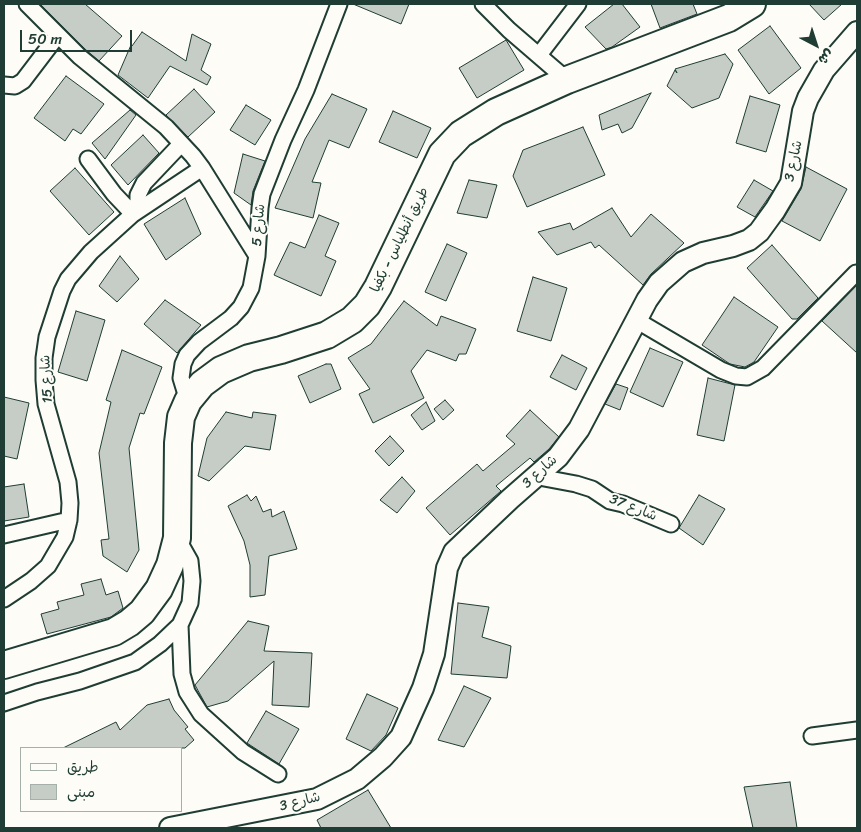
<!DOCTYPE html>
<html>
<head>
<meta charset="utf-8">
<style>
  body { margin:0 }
  #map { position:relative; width:861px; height:832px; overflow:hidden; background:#fdfcf7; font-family:Sriracha,"Playpen Sans Arabic",sans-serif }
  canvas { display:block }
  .frame { position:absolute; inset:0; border:5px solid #1f3d34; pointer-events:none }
  .legend { position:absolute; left:20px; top:747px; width:162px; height:65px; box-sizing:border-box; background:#fdfcf7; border:1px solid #a4b0a9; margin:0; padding:6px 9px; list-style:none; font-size:15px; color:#1f3d34 }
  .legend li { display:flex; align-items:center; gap:10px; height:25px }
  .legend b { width:25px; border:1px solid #a4b0a9 }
  .north { position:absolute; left:791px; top:20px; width:50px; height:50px; -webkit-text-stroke:4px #fdfcf7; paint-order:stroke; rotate:140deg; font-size:14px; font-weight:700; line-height:20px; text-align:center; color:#1f3d34 }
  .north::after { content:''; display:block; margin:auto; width:18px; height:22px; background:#1f3d34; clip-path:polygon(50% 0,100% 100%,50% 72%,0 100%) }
  .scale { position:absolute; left:20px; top:30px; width:112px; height:22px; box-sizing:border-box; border:2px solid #1f3d34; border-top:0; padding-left:6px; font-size:15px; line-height:18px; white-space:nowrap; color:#1f3d34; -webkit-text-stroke:4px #fdfcf7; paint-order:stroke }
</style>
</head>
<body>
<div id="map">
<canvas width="861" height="832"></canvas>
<div class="frame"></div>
<ul class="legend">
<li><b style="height:6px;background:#fdfcf7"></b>طريق</li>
<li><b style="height:14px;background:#c6cdc7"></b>مبنى</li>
</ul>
<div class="north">ش</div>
<div class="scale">50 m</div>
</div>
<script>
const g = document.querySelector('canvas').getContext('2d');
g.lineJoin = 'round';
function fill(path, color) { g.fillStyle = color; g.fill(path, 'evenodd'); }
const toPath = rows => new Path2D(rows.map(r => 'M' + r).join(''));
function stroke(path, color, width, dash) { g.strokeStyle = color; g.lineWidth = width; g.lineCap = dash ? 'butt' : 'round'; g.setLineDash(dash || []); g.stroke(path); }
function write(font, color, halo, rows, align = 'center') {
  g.font = font + ' Sriracha,"Playpen Sans Arabic",sans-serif'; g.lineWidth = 4; g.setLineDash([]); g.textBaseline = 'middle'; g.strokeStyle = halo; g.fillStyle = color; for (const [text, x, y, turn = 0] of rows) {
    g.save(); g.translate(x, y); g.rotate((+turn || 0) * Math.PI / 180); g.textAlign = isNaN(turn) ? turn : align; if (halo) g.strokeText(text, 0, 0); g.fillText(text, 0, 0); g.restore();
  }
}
const building = toPath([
  [40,4,85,4,122,36,99,61,86,50,40,4],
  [353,4,409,4,401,24,353,4],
  [614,4,622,4,640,27,612,47,606,49,585,27,614,4],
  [651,4,693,4,697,14,660,28,651,4],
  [809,4,842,4,824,20,809,4],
  [770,26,801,68,769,94,738,50,770,26],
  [142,32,186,61,192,34,211,44,201,70,211,77,207,85,170,66,148,98,118,75,131,45,132,46,142,32],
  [506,40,524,70,477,98,459,68,506,40],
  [725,54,733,64,719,98,692,108,667,86,675,70,677,73,675,69,725,54],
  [66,76,104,104,81,134,73,129,65,141,34,118,66,76],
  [194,89,215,112,188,137,166,115,194,89],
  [651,93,632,128,622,133,618,124,602,130,599,115,651,93],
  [332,94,367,109,349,148,329,140,312,182,321,183,313,218,275,208,305,139,332,94],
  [750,96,780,105,766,152,736,143,750,96],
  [246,105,271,120,255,145,230,130,246,105],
  [130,110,136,115,105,159,92,143,130,110],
  [393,111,431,128,417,158,379,142,393,111],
  [583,127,605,175,527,207,513,176,523,150,583,127],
  [143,135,159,153,128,185,111,165,143,135],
  [243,154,265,161,253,191,251,205,234,193,243,154],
  [806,167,847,189,820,241,782,221,801,189,806,167],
  [75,168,114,212,89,235,50,191,75,168],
  [469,180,497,185,487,218,457,213,469,180],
  [754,180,773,191,755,217,737,207,754,180],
  [185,198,201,234,166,260,144,224,185,198],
  [612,208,631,237,651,214,684,243,651,274,643,285,599,245,595,248,591,242,557,255,538,232,570,223,573,230,612,208],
  [319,215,339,223,325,256,336,261,321,296,274,275,290,242,305,248,319,215],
  [447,244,467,253,446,301,425,292,447,244],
  [772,245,818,298,797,319,792,319,747,268,772,245],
  [120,256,139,279,117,302,99,286,120,256],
  [533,277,567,288,551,341,517,331,533,277],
  [857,285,857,353,822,321,857,285],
  [734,297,778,327,754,362,745,367,730,364,702,345,734,297],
  [165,300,201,325,177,353,144,324,165,300],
  [404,301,437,326,441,316,476,329,466,354,459,354,456,361,427,350,411,371,424,398,373,423,359,394,370,389,348,358,371,344,404,301],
  [76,311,105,320,87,381,58,372,76,311],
  [650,348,683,362,663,407,630,392,650,348],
  [122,350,162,367,144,414,140,413,129,448,139,550,127,572,103,556,101,540,109,539,99,453,111,402,106,400,122,350],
  [562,355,587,368,576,390,550,377,562,355],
  [326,364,331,364,341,389,310,403,298,376,326,364],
  [708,378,735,385,724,441,697,435,708,378],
  [616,384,628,388,620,410,605,404,616,384],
  [4,397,29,403,17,459,4,456,4,397],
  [445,400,454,410,443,420,434,409,445,400],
  [426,402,435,421,422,430,411,415,426,402],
  [530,410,559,437,549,449,534,462,530,458,496,486,501,491,450,535,426,508,477,464,483,471,515,444,506,436,530,410],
  [226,412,252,418,253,412,276,415,270,450,245,446,209,481,198,476,207,438,226,412],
  [390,436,404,451,389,466,375,451,390,436],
  [402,477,415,491,397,513,380,500,402,477],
  [24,484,29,517,4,521,4,487,24,484],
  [247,495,251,501,256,496,263,512,271,509,272,517,284,511,297,549,269,556,265,595,250,597,250,565,244,541,228,506,247,495],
  [699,495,725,509,703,545,679,528,699,495],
  [101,579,106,595,118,591,123,608,111,617,47,634,41,614,59,609,57,602,84,595,81,584,101,579],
  [458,603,489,607,482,637,511,646,507,678,451,674,458,603],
  [248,621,269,626,264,651,312,653,309,707,272,705,274,661,228,701,207,707,195,685,248,621],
  [464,686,491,698,464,747,438,740,464,686],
  [367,694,398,708,386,735,371,751,346,739,367,694],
  [169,699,174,710,188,727,185,729,194,740,185,748,63,748,116,722,120,730,147,705,169,699],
  [266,711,299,729,279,764,247,743,266,711],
  [790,782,797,828,753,828,744,787,790,782],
  [368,790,391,828,321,828,317,820,368,790]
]);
fill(building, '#c6cdc7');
stroke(building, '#1f3d34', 1);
const minor = toPath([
  [27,4,80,57,166,127,193,156,202,168,257,256],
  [483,4,509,30,567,80],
  [539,55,578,4],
  [4,85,15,86,23,81,58,35],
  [88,159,114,194,133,214],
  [138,210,138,195,144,183,181,144],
  [636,320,721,370,736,376,747,377,763,368,856,273],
  [188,401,181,378,183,364,187,355,199,342,231,318,241,307,251,288,257,256,260,208,262,194,283,140,306,90,339,4],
  [539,473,544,478,576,484,592,489,610,501,623,504,671,524],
  [4,535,69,520],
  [4,599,31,581,48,566,65,537,69,520,70,503,68,482,46,404,44,380,44,358,47,337,62,291,68,279,91,252,133,214,202,168],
  [180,625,182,674,187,692,201,714,243,752,278,774],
  [4,703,37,692,80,681,135,662,160,644,180,625,190,603,192,581,190,561,177,538],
  [812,736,857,730]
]);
const tertiary = toPath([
  [170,828,317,799,357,779,383,757,401,737,423,688,434,654,447,568,454,552,510,499,558,457,579,429,647,300,659,283,683,262,703,253,733,246,749,240,759,232,775,210,791,183,803,111,808,98,824,70,857,32]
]);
const trunk = toPath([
  [4,665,114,632,129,623,142,612,159,589,170,565,177,538,178,443,181,417,188,401,202,384,221,370,249,358,281,350,327,335,352,320,367,305,378,287,442,154,461,134,496,112,567,80,729,18,752,4]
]);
stroke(minor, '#1f3d34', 19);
stroke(tertiary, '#1f3d34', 24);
stroke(trunk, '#1f3d34', 30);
stroke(minor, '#fdfcf7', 15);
stroke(tertiary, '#fdfcf7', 20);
stroke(trunk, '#fdfcf7', 26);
write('14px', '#1f3d34', '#fdfcf7', [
  ["شارع 3",794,161,-78],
  ["شارع 5",259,225,-85],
  ["طريق أنطلياس - بكفيا",400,240,-64],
  ["شارع 15",47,379,-93],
  ["شارع 3",540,472,-42],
  ["شارع 37",633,508,22],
  ["شارع 3",300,802,-14]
]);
</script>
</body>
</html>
